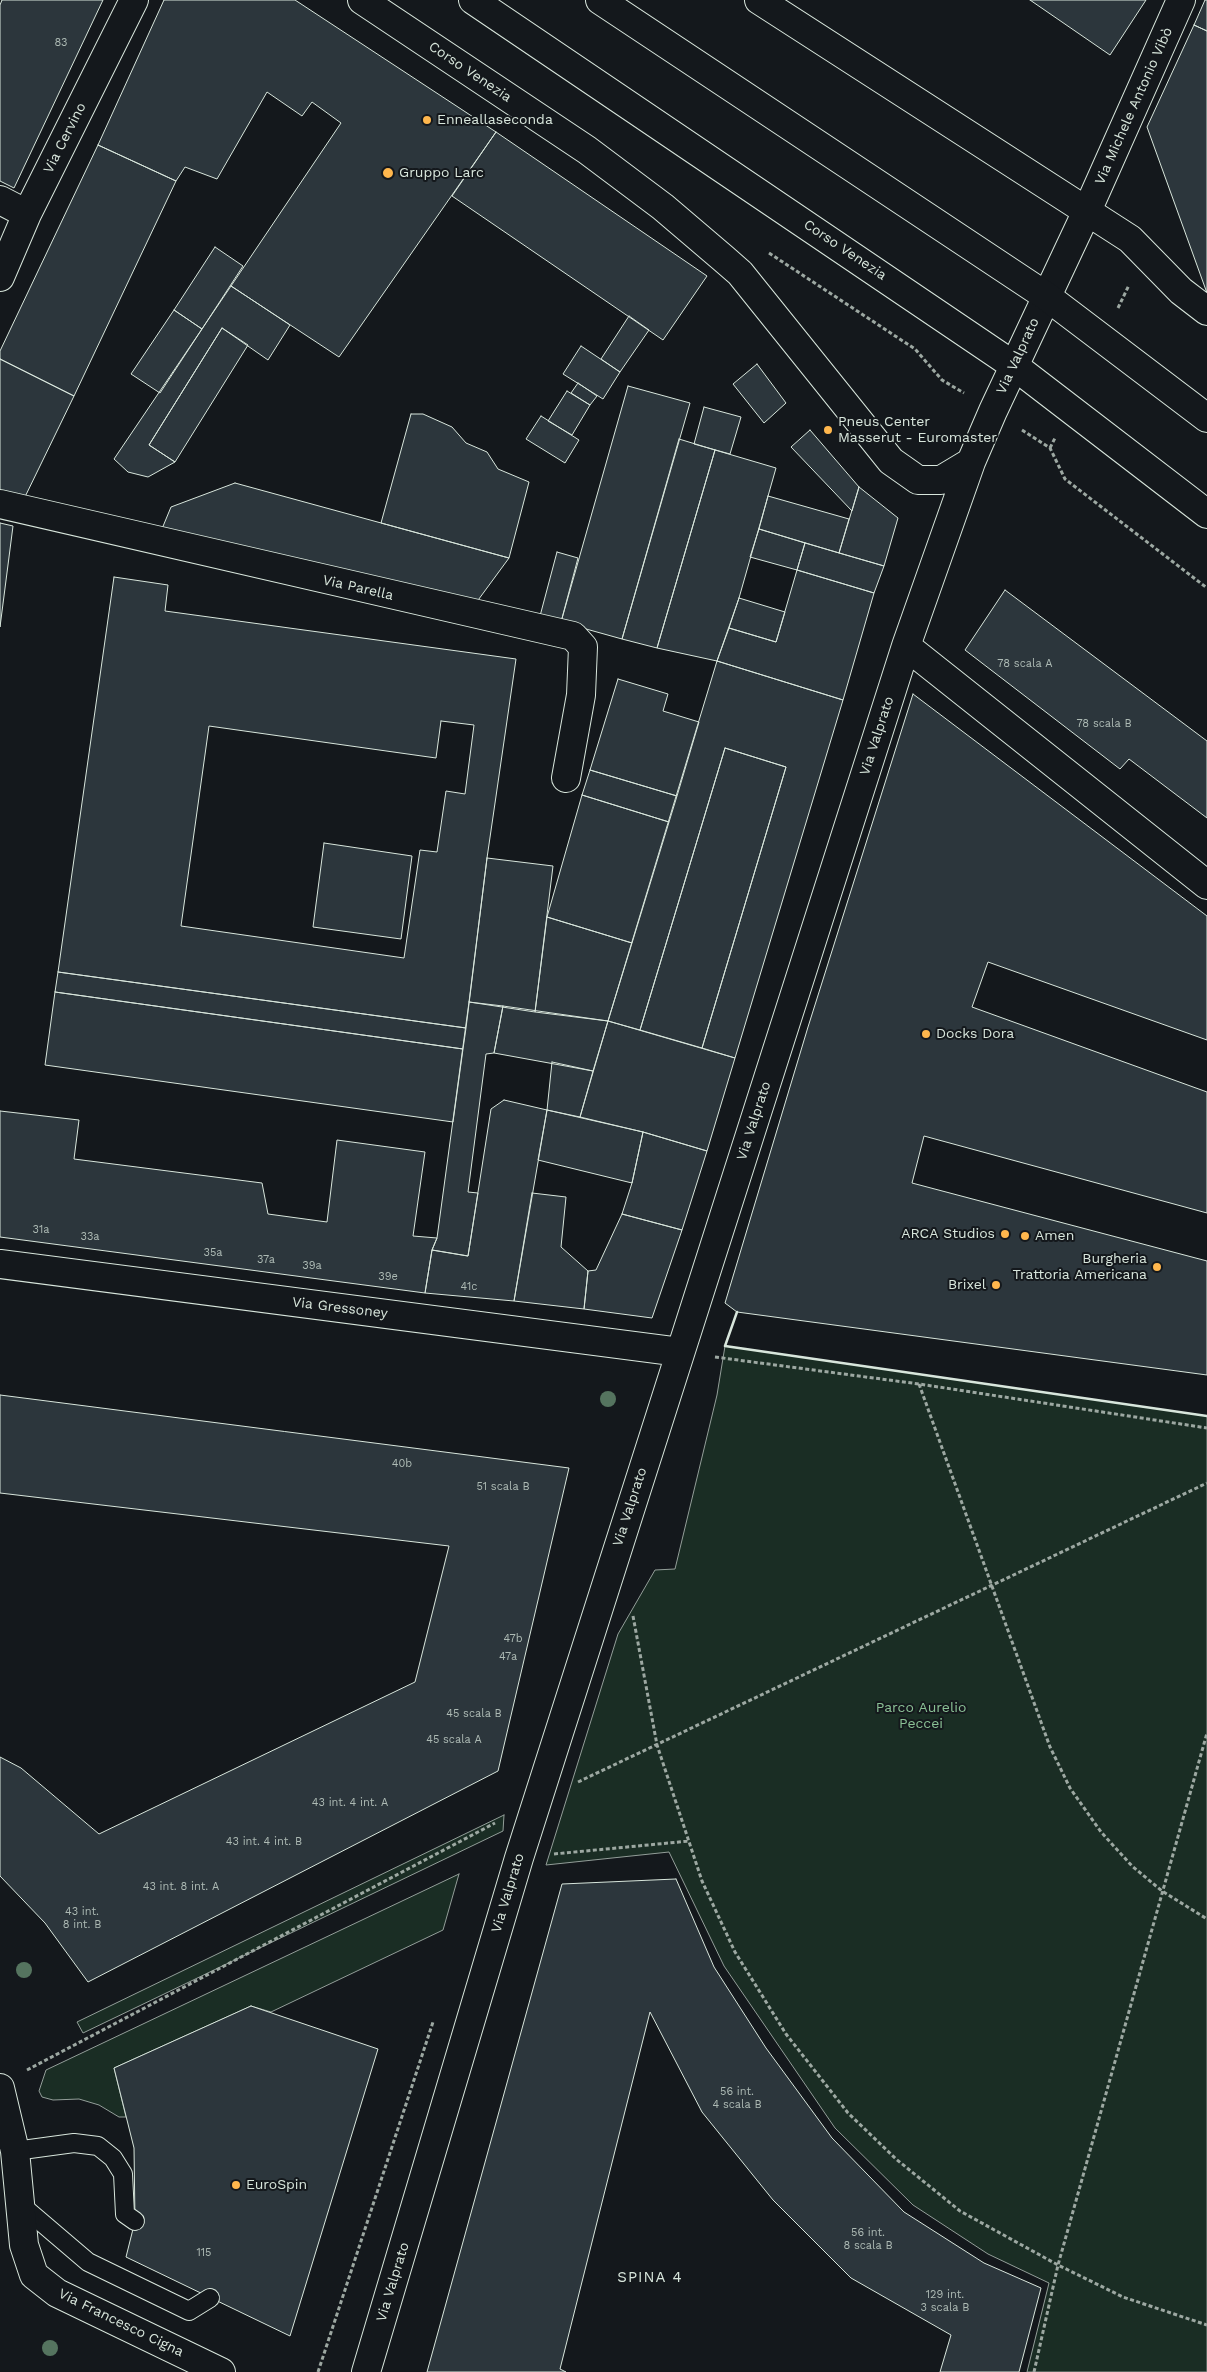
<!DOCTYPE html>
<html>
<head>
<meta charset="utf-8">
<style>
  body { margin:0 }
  canvas { display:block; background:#14181c }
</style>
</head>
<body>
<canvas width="1207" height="2372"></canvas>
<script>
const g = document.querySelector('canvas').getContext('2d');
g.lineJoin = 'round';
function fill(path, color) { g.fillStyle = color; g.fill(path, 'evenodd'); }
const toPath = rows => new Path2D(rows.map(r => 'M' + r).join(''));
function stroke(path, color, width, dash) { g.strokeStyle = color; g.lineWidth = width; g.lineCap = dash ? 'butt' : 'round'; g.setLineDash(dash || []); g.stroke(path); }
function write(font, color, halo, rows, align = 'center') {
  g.font = font + ' "Work Sans",sans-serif'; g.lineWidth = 4; g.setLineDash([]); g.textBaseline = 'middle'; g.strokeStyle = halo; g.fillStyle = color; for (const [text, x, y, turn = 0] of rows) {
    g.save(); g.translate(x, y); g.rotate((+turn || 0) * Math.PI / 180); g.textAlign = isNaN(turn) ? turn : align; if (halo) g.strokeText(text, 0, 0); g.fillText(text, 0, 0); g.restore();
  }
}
const green = toPath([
  [725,1346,1207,1416,1207,2372,1027,2372,1049,2283,988,2254,913,2205,835,2128,724,1966,669,1852,546,1865,618,1634,655,1570,675,1569,717,1395,725,1346],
  [504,1815,503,1831,83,2033,77,2022,504,1815],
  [459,1874,443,1930,271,2012,251,2006,114,2068,126,2117,119,2117,99,2105,79,2099,53,2100,42,2097,39,2091,46,2070,459,1874]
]);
fill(green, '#1a2d24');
stroke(green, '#939e99', 1);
const building = toPath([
  [2,0,103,0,14,188,0,181,0,5,2,0],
  [164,0,295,0,496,132,339,357,231,286,341,123,312,102,302,116,267,92,217,179,185,167,176,181,98,145,164,0],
  [1030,0,1146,0,1110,55,1030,0],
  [1205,0,1207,0,1207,31,1194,25,1205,0],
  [1194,25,1207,31,1207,293,1147,127,1194,25],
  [496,132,707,276,663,340,452,196,496,132],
  [98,145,176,181,74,396,0,359,0,351,98,145],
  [215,247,243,266,202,329,174,310,215,247],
  [231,286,290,325,268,360,222,328,149,445,175,462,148,477,128,472,114,459,231,286],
  [174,310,202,329,160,393,131,374,174,310],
  [629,316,649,330,620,372,601,359,629,316],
  [222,328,248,345,175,462,149,445,222,328],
  [581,346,620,372,603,399,563,374,581,346],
  [0,359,74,396,22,503,0,492,0,359],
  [757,364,786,403,764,423,733,384,757,364],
  [578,383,597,396,590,405,571,393,578,383],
  [628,386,690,403,622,639,561,622,628,386],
  [567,391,590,405,572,435,548,421,567,391],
  [704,407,741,417,730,454,694,444,704,407],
  [411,414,423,414,452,427,466,443,487,452,498,469,529,482,509,558,381,523,411,414],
  [541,416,579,440,565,463,526,439,541,416],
  [810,430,859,487,852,511,791,447,810,430],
  [679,439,715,450,657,648,622,639,679,439],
  [715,450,776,468,739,598,717,661,657,648,715,450],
  [235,483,509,558,473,607,159,536,171,507,235,483],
  [859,487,898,518,884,566,839,553,859,487],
  [768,496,849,519,839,553,759,529,768,496],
  [0,523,13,526,0,627,0,523],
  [759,529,805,543,797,570,750,557,759,529],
  [805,543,884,566,874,593,797,570,805,543],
  [557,552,578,558,561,622,540,616,557,552],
  [797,570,874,593,843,700,717,661,729,628,776,642,797,570],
  [114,577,168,585,165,611,516,659,487,858,466,1028,58,972,114,577],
  [441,721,474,725,465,794,446,791,437,852,420,850,404,958,181,926,209,726,436,758,441,721],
  [1005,590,1207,741,1207,818,1129,759,1120,769,965,650,1005,590],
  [739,598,785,612,776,642,729,628,739,598],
  [717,661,843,700,735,1058,702,1048,786,767,725,748,640,1030,608,1021,717,661],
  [618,679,668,694,663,711,699,722,677,796,590,770,618,679],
  [913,694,1207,916,1207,1040,988,962,972,1007,1207,1092,1207,1213,924,1136,912,1183,1207,1261,1207,1375,737,1312,725,1303,808,1027,913,694],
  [725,748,786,767,702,1048,640,1030,725,748],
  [590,770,677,796,669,822,582,795,590,770],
  [582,795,669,822,632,943,547,917,582,795],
  [324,843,412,856,401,939,313,927,324,843],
  [487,858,553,866,535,1012,469,1002,487,858],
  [547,917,632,943,608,1021,535,1012,547,917],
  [58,972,466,1028,463,1049,55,992,58,972],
  [55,992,463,1049,453,1122,45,1065,55,992],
  [469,1002,503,1006,494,1053,486,1054,468,1192,478,1193,468,1256,432,1250,437,1238,469,1002],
  [503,1006,608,1021,593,1071,494,1053,503,1006],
  [608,1021,735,1058,707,1151,643,1132,580,1117,608,1021],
  [552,1062,593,1071,580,1117,547,1110,552,1062],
  [504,1100,547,1110,514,1301,425,1293,432,1250,468,1256,491,1109,504,1100],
  [547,1110,643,1132,632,1183,538,1160,547,1110],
  [0,1111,79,1120,74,1159,262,1183,268,1214,327,1222,337,1140,425,1152,413,1236,437,1238,432,1250,425,1293,0,1237,0,1111],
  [643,1132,707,1151,682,1230,622,1214,632,1183,643,1132],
  [532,1193,566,1197,561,1247,588,1271,584,1309,514,1301,532,1193],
  [622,1214,682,1230,652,1318,584,1309,588,1271,596,1270,622,1214],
  [0,1395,569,1468,498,1771,88,1982,45,1923,0,1876,0,1757,21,1768,99,1834,415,1682,449,1546,0,1493,0,1395],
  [676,1879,714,1967,766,2048,832,2138,904,2212,984,2263,1041,2288,1019,2372,940,2372,951,2335,851,2278,773,2200,702,2112,650,2012,560,2369,566,2372,427,2372,562,1884,676,1879],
  [251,2006,378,2049,290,2336,126,2257,135,2221,134,2148,114,2068,251,2006]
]);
fill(building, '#2c363c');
stroke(building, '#d8e6dc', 1);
const service = toPath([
  [15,2151,74,2143,98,2146,113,2158,123,2174,125,2214,135,2221],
  [20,2204,88,2262,189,2311,210,2298]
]);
const minor = toPath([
  [362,0,587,150,663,207,724,259,740,273,891,461,918,480,941,480,971,462],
  [759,0,1130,239,1181,291,1207,311],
  [0,200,27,214],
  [0,277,27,214,134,0],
  [0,504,573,636,583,647,581,695,566,778],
  [906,646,1207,885],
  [0,1264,680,1352],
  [0,2088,15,2151,24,2245,34,2275,57,2293,221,2372],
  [366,2372,519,1858,906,646,971,462,993,411,1087,211,1181,0]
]);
const primary = toPath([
  [473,0,1013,365,1207,514],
  [600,0,1046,296,1207,418]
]);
stroke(service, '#d8e6dc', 20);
stroke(minor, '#d8e6dc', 30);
stroke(primary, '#d8e6dc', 30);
stroke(toPath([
  [769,253,915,349,942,380,964,393],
  [1118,308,1129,285],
  [1022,430,1050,448,1065,479,1207,588],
  [1050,448,1055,438],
  [715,1357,919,1384,1207,1428],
  [919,1384,1050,1747,1070,1788,1101,1832,1132,1866,1162,1891,1207,1919],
  [633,1616,657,1745,702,1881,735,1952,786,2034,848,2113,896,2159,960,2211,1058,2265,1123,2297,1207,2325],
  [578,1782,1207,1483],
  [554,1854,689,1841],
  [27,2070,495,1823],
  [318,2372,433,2022],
  [1034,2372,1058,2265,1207,1733]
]), '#9da8a2', 3, [4, 2.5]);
stroke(service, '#14181c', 18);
stroke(minor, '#14181c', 28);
stroke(primary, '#14181c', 28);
stroke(toPath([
  [737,1312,725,1346,1207,1416]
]), '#d8e6dc', 2.5);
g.fillStyle = '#55745f';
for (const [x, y] of [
  [608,1399],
  [24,1970],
  [50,2348]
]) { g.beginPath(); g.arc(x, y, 8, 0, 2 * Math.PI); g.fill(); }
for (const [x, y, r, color] of [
  [427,120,5,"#ffb74d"],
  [388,173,6,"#ffb74d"],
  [828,430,5,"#ffb74d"],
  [926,1034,5,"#ffb74d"],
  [1005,1234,5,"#ffb74d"],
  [1025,1236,5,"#ffb74d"],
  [1157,1267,5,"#ffb74d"],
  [996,1285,5,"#ffb74d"],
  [236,2185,5,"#ffb74d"]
]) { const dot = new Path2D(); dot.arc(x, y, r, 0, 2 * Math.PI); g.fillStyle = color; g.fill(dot); stroke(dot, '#14181c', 2); }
write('11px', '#adbab4', null, [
  ["83",61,43],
  ["78 scala A",1025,664],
  ["78 scala B",1104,724],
  ["31a",41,1230],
  ["33a",90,1237],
  ["35a",213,1253],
  ["37a",266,1260],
  ["39a",312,1266],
  ["39e",388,1277],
  ["41c",469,1287],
  ["40b",402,1464],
  ["51 scala B",503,1487],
  ["47b",513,1639],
  ["47a",508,1657],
  ["45 scala B",474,1714],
  ["45 scala A",454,1740],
  ["43 int. 4 int. A",350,1803],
  ["43 int. 4 int. B",264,1842],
  ["43 int. 8 int. A",181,1887],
  ["43 int.",82,1912],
  ["8 int. B",82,1925],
  ["56 int.",737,2092],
  ["4 scala B",737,2105],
  ["56 int.",868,2233],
  ["8 scala B",868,2246],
  ["115",204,2253],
  ["129 int.",945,2295],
  ["3 scala B",945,2308]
]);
write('14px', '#d8e6dc', '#14181c', [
  ["Corso Venezia",470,72,34],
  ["Via Michele Antonio Vibò",1134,106,-66],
  ["Via Cervino",65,138,-63],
  ["Corso Venezia",845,250,34],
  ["Via Valprato",1018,356,-65],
  ["Via Parella",358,588,13],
  ["Via Valprato",877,736,-72],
  ["Via Valprato",754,1121,-72],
  ["Via Gressoney",340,1308,7],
  ["Via Valprato",630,1507,-72],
  ["Via Valprato",508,1893,-73],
  ["Via Valprato",393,2282,-73],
  ["Via Francesco Cigna",121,2323,26]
]);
write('14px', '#d8e6dc', '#14181c', [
  ["Enneallaseconda",437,120],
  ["Gruppo Larc",399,173],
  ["Pneus Center",838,422],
  ["Masserut - Euromaster",838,438],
  ["Docks Dora",936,1034],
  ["ARCA Studios",995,1234,"right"],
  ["Amen",1035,1236],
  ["Burgheria",1147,1259,"right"],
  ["Trattoria Americana",1147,1275,"right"],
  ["Brixel",986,1285,"right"],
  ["EuroSpin",246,2185]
], 'left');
write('14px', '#8ac095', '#14181c', [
  ["Parco Aurelio",921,1708],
  ["Peccei",921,1724]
]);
g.letterSpacing = '1px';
write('15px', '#d8e6dc', '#14181c', [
  ["SPINA 4",650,2278]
]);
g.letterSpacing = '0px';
</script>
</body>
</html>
